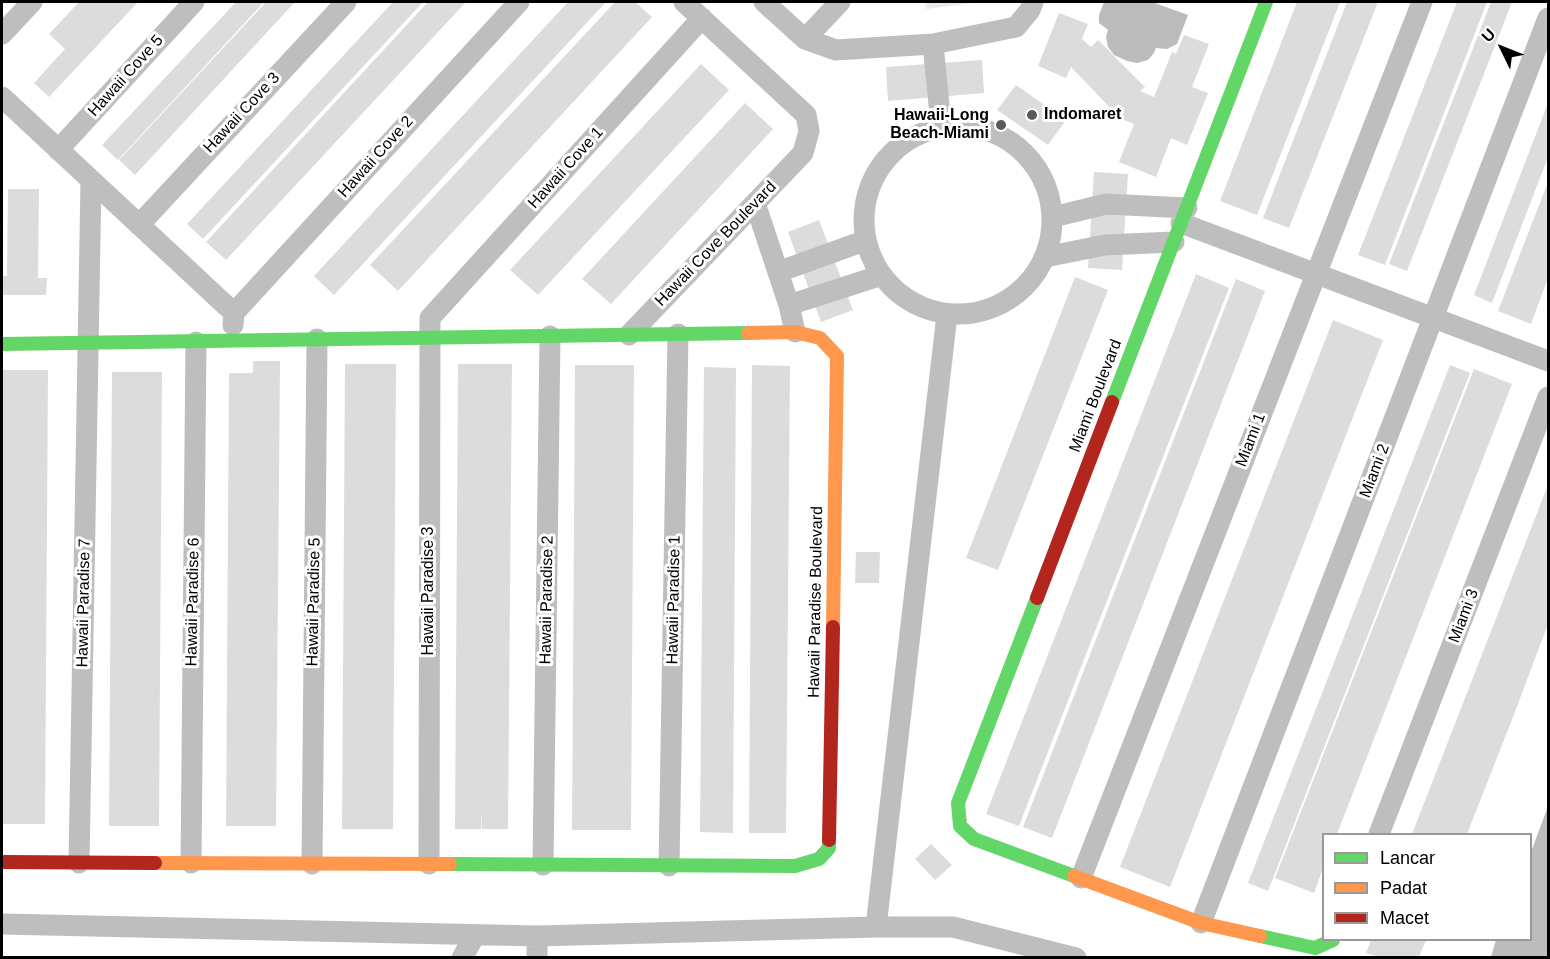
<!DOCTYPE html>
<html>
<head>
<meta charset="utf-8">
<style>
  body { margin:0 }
  #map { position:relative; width:1550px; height:959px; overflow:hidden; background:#fff; font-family:Helvetica,sans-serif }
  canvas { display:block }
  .frame { position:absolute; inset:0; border:3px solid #000; pointer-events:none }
  .legend { position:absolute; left:1322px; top:833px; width:210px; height:108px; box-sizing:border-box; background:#fff; border:2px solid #999; margin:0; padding:8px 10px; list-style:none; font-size:18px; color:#000 }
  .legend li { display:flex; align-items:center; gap:12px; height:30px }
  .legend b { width:30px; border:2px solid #999 }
  .north { position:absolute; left:1472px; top:18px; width:60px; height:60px; -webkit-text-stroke:4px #fff; paint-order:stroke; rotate:313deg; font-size:16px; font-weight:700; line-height:24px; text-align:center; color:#000 }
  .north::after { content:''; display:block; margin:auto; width:21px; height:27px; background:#000; clip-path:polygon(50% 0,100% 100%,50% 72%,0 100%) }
</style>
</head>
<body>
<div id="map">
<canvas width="1550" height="959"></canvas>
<div class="frame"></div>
<ul class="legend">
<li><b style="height:8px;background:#63d668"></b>Lancar</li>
<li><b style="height:8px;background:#ff974d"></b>Padat</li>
<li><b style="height:8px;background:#b3261e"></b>Macet</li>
</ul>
<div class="north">U</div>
</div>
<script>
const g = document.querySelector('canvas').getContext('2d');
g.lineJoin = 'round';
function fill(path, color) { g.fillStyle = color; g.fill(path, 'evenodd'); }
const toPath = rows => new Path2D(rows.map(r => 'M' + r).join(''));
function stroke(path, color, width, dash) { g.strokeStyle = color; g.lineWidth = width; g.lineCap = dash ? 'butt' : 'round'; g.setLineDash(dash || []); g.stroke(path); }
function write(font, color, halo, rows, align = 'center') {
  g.font = font + ' Helvetica,sans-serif'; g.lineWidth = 6; g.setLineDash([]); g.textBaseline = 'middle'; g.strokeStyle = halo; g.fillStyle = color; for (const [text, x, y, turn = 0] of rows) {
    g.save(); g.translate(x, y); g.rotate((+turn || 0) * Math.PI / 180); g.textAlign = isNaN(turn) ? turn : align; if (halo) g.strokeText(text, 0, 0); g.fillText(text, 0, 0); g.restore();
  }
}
fill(toPath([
  [925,2,973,2,973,3,926,9]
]), '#eaeaea');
fill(toPath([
  [1104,2,1152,2,1188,15,1177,44,1167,49,1156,48,1154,53,1148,60,1137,63,1127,61,1114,55,1108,47,1106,37,1108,30,1099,23,1099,15],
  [1548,806,1548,957,1491,957,1496,940,1530,940,1531,852]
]), '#bcbcbc');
fill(toPath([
  [79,2,138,2,49,97,34,83,65,49,49,34],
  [236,2,264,2,118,160,102,145],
  [266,2,295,2,135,175,119,160],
  [393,2,423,2,203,239,187,224],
  [428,2,466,2,226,260,206,242],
  [568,2,606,2,334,295,314,276],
  [615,2,635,2,652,17,398,291,370,265],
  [1297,2,1340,2,1257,215,1220,201],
  [1347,2,1378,2,1289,228,1263,218],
  [1457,2,1487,2,1385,265,1358,255],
  [1491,2,1512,2,1407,271,1389,264],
  [1059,13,1088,24,1082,39,1091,47,1098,40,1145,87,1140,91,1154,97,1172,52,1176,54,1184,35,1209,44,1192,87,1208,93,1187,145,1171,138,1156,177,1119,162,1134,124,1121,119,1071,67,1066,78,1038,66],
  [982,60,984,93,888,101,886,67],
  [701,64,729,90,538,295,510,270],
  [1016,85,1066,120,1048,145,997,110],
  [745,103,773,129,611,304,582,279],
  [1548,103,1548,157,1492,303,1474,295],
  [1094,172,1128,174,1122,270,1088,268],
  [1548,182,1548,278,1531,324,1498,311],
  [8,189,39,189,38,278,47,278,46,295,2,295,2,276,7,276],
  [819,220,853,310,821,322,788,232],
  [1196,274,1229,288,1019,826,986,814],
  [1075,277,1108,290,998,570,966,558],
  [1236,279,1265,291,1052,838,1023,827],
  [1333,320,1383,340,1170,887,1120,867],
  [253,361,280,361,276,826,226,826,229,373,253,373],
  [345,364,396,364,393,829,342,829],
  [458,364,512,364,508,829,482,829,481,810,481,829,455,829],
  [575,365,634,365,631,830,572,830],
  [752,365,790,366,786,833,749,833],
  [1450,365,1470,373,1268,891,1248,883],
  [704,367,736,368,733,833,700,832],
  [1474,369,1512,384,1337,834,1323,834,1323,868,1314,893,1275,878],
  [2,370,48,370,45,824,2,824],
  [112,372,162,372,159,826,109,826],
  [1548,485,1548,624,1513,717,1467,834,1412,834],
  [856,552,880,552,879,583,855,583],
  [931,844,952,865,935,880,915,859],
  [1371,940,1426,940,1419,957,1379,957,1366,953]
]), '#dcdcdc');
stroke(toPath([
  [764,2,805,39,836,50,933,44,1016,27,1030,10,1033,2],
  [2,34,32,2],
  [805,39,840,2],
  [933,44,941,125],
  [2,97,234,313,233,325],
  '864 220a94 94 0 1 1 188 0a94 94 0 1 1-188 0Z',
  [58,150,194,2],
  [755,203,789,305,795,332],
  [1053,217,1106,204,1187,208],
  [1181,223,1548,361],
  [139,225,346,2],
  [1045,257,1105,245,1174,242],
  [778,272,864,241],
  [789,305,879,276],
  [234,313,519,2],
  [629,335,803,153,809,131,806,115,684,2],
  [1379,834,1548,397],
  [79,863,91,180],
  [191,863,196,342],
  [312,864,317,339],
  [429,864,430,318,702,18],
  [543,865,550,336],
  [669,866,678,334],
  [1081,878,1422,2],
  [1201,923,1548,18],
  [2,924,537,936,876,927,953,927,1076,958],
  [876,927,947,315],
  [537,936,537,958],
  [462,958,475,935]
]), '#bebebe', 21);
stroke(toPath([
  [2,344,748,333],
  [1112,402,1266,2],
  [1037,598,958,803,960,826,974,839,1074,876],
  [450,864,795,866,819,859,829,848,829,840],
  [1260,936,1315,948,1333,940]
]), '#63d668', 14);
stroke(toPath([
  [748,333,795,332,820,338,837,356,833,627],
  [155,863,450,864],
  [1074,876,1201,923,1260,936]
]), '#ff974d', 14);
stroke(toPath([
  [1037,598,1112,402],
  [829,840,833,627],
  [2,862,155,863]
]), '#b3261e', 14);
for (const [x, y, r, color] of [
  [1032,115,6,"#595959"],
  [1001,125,6,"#595959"]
]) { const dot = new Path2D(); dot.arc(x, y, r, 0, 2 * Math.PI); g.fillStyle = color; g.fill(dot); stroke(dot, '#fff', 2); }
write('16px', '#000', '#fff', [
  ["Hawaii Cove 5",126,76,-48],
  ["Hawaii Cove 3",242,113,-47],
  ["Hawaii Cove 2",376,157,-48],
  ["Hawaii Cove 1",566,168,-48],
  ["Hawaii Cove Boulevard",716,244,-46],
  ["Miami Boulevard",1096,396,-69],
  ["Miami 1",1251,440,-69],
  ["Miami 2",1375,471,-69],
  ["Hawaii Paradise 3",429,591,-90],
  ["Hawaii Paradise 2",547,600,-89],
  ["Hawaii Paradise 1",674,600,-89],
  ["Hawaii Paradise 6",193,602,-89],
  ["Hawaii Paradise 5",314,602,-89],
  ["Hawaii Paradise Boulevard",816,602,-89],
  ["Hawaii Paradise 7",84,603,-89],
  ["Miami 3",1464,616,-69]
]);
write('bold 16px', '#000', '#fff', [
  ["Indomaret",1044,115],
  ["Hawaii-Long",989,116,"right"],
  ["Beach-Miami",989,134,"right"]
], 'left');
</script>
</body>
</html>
